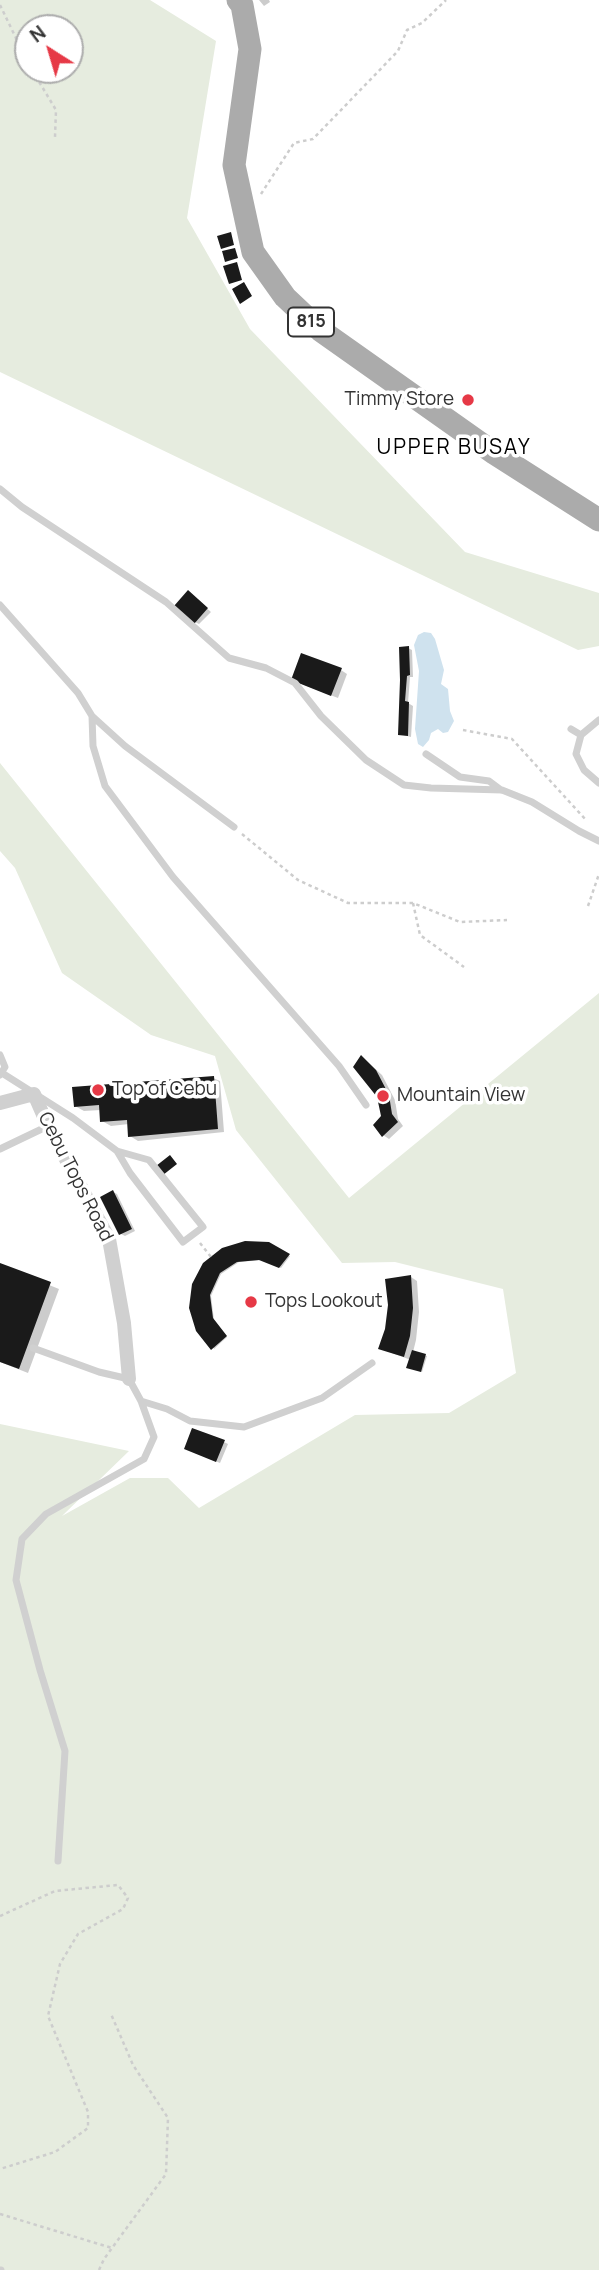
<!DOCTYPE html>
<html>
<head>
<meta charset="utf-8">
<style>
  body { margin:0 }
  #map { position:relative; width:599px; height:2270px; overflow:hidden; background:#fff; font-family:Manrope,sans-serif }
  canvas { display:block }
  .north { position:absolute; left:14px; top:14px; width:70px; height:70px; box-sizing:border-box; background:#fff; border:2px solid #adadad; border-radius:50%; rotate:323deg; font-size:19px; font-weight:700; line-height:28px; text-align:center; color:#333 }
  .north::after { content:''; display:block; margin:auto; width:24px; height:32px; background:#e63946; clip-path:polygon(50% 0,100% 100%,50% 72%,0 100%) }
</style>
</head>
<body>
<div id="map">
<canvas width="599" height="2270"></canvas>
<div class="north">N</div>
</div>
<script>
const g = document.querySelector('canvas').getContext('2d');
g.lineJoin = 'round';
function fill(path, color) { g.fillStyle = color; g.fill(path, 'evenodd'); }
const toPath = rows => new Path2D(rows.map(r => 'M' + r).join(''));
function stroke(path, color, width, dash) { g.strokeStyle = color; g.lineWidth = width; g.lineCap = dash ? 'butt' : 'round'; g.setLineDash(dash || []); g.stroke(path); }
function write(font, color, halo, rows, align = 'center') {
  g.font = font + ' Manrope,sans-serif'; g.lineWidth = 7; g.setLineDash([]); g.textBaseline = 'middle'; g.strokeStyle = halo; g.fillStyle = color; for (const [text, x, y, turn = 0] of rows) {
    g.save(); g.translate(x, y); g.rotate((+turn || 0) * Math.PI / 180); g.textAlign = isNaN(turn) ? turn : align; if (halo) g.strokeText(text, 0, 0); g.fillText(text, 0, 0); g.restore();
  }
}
fill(toPath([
  [0,0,150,0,216,41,187,218,250,329,465,552,599,593,599,646,578,650,0,372],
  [28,28,70,28,70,70,28,70],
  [0,763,349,1198,599,993,599,2270,0,2270,0,1424,129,1451,62,1516,130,1478,168,1478,199,1508,355,1415,449,1413,516,1373,503,1289,395,1262,342,1263,236,1130,215,1056,151,1035,62,973,15,868,0,851]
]), '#e6ecdf');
fill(toPath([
  [424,632,431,633,435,639,444,670,441,684,448,689,450,711,454,721,448,732,443,733,438,729,431,733,429,740,423,747,418,744,415,729,419,671,414,645,418,635]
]), '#cfe2ee');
fill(toPath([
  [259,0,269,0,270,2,264,6],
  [192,595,211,612,199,624,195,622],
  [408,648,412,650,413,677,410,677,408,703,413,706,411,737,400,734],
  [341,670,347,674,338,698,299,683],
  [362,1057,382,1075,395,1100,398,1119,403,1126,389,1139,383,1135,383,1116,378,1096],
  [213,1078,220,1081,224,1132,138,1141,130,1136,129,1124,111,1126,102,1121,101,1110,84,1111,75,1106],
  [113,1192,117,1194,135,1231,125,1236,121,1234],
  [268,1244,290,1256,281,1268,262,1260,239,1262,221,1274,211,1296,214,1320,227,1337,214,1349,193,1285],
  [0,1265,59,1289,28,1373,0,1362],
  [411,1277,417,1281,419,1312,416,1340,413,1352,427,1356,422,1372,408,1367,411,1360,381,1349],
  [224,1442,228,1444,220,1463,190,1451]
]), '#0003');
fill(toPath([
  [231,232,234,245,221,249,217,236],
  [235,248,238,258,225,262,222,251],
  [237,262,242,280,229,284,223,266],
  [244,282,252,296,240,304,232,289],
  [188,590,208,608,194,624,174,606],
  [409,646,410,675,407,676,405,701,409,702,408,736,398,735,400,680,399,647],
  [301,653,342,668,331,696,291,680],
  [361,1055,376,1070,389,1095,392,1114,398,1122,382,1137,373,1125,381,1116,377,1097,353,1067],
  [214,1076,218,1129,128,1137,127,1120,100,1122,99,1105,74,1107,72,1087],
  [170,1155,177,1164,163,1175,156,1166],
  [113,1190,132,1229,119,1235,100,1197],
  [245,1241,269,1242,290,1254,279,1268,259,1260,237,1262,220,1273,210,1295,213,1318,227,1336,211,1350,196,1331,189,1308,192,1284,203,1263,222,1248],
  [0,1263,51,1282,19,1369,0,1362],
  [411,1275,413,1308,410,1336,404,1357,378,1349,385,1329,388,1305,385,1279],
  [412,1350,426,1354,421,1372,406,1368],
  [192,1428,225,1440,216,1462,184,1449]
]), '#1a1a1a');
stroke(toPath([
  [0,5,28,63],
  [32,70,56,110,55,137],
  [261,194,294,143,313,139,398,51,407,30,422,23,446,0],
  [463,730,512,739,586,820],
  [242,834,298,880,348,903,413,903,460,922,507,920],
  [413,903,420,935,464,967],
  [588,906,599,874],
  [200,1243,211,1257],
  [0,1916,55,1891,118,1885,128,1898,123,1909,78,1934,60,1964,48,2016,88,2112,88,2128,55,2152,0,2169],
  [0,2214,112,2248],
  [99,2270,104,2259,166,2174,168,2118,133,2065,111,2014]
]), '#cdcdcd', 2.5, [3.5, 3.5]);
stroke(toPath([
  [0,489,22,507,166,602,229,658,266,668,295,683,321,716,366,760,404,785,431,788,502,790,532,802,579,831,599,841],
  [0,605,78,693,92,716,93,746,105,786,173,877,339,1066,366,1105],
  [92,716,125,746,234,827],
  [599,720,581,735,576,754,584,770,599,783],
  [571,729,581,735],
  [426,754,460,777,489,781,501,790],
  [0,1055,5,1067,0,1075],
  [2,1073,73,1118,117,1151,130,1173,183,1242,203,1227,149,1160,117,1151],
  [0,1149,48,1126],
  [33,1348,99,1372,129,1379,141,1401,154,1437,144,1459,46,1514,22,1539,16,1580,40,1670,65,1751,58,1861],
  [141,1401,167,1409,190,1421,244,1427,322,1398,372,1363],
  [0,2270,1,2270]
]), '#d0d0d0', 7);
stroke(toPath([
  [0,1103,34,1094,48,1126,109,1239,124,1323,129,1379]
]), '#d0d0d0', 14);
stroke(toPath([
  [238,0,242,5,250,49,234,165,253,252,285,297,320,330,494,453,599,520]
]), '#ababab', 23);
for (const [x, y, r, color] of [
  [468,400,7,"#e63946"],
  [98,1090,7,"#e63946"],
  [383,1096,7,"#e63946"],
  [251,1302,7,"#e63946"]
]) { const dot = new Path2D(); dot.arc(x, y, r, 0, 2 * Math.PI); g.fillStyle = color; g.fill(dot); stroke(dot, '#fff', 2.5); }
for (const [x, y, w] of [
  [311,322,46]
]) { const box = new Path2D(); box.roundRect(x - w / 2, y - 14.5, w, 29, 5); g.fillStyle = '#fff'; g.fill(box); stroke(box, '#333', 2); }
write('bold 18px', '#333', null, [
  ["815",311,322]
]);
write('19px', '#333', '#fff', [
  ["Timmy Store",454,400,"right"],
  ["Top of Cebu",112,1090],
  ["Mountain View",397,1096],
  ["Tops Lookout",265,1302]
], 'left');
write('19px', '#333', '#fff', [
  ["Cebu Tops Road",75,1177,63]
]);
g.letterSpacing = '2px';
write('21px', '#000', '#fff', [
  ["UPPER BUSAY",454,448]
]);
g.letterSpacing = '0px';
</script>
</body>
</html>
